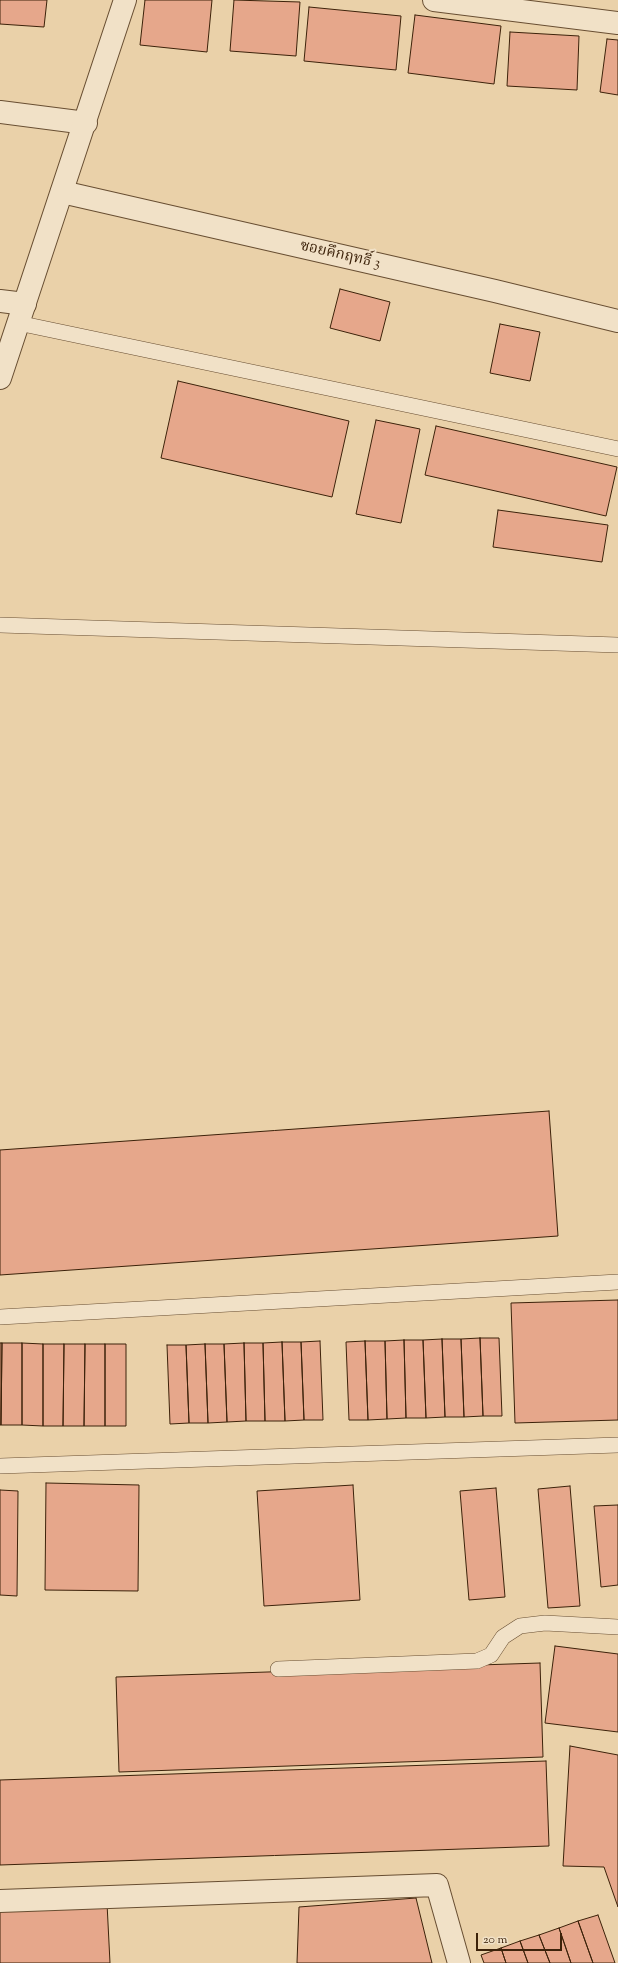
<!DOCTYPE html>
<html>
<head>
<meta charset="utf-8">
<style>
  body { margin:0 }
  #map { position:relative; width:618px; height:1963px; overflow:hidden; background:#ead1a9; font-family:"Sorts Mill Goudy",serif }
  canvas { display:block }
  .scale { position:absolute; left:476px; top:1933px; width:86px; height:18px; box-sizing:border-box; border:2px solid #3c220a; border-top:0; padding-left:5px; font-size:12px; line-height:14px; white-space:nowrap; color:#3c220a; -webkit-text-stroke:3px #f1e1c7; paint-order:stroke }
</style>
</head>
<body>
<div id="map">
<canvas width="618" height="1963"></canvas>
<div class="scale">20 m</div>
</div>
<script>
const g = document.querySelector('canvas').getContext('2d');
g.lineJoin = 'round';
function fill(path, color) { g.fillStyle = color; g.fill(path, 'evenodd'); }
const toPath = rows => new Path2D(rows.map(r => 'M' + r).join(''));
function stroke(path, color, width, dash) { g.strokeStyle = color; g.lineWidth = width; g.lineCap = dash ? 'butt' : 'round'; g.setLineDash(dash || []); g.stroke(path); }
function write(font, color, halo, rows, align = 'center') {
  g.font = font + ' "Sorts Mill Goudy","Noto Serif Thai",serif'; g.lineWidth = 4; g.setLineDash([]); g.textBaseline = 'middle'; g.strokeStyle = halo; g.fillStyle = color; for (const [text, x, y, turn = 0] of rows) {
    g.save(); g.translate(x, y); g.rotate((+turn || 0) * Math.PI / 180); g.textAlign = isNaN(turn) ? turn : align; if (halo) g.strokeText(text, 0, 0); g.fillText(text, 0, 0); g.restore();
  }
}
const building = toPath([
  [0,0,47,0,44,27,0,24,0,0],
  [145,0,212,0,207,52,140,45,145,0],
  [234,0,300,2,296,56,230,51,234,0],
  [309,7,401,16,396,70,304,61,309,7],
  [415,15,501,26,494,84,408,73,415,15],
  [510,32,579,36,577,90,507,86,510,32],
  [607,39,618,40,618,95,600,92,607,39],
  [340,289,390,302,380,341,330,328,340,289],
  [500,324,540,332,530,381,490,373,500,324],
  [178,381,349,421,332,497,161,458,178,381],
  [376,420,420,429,401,523,356,514,376,420],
  [436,426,617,467,606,516,425,475,436,426],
  [498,510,608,525,602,562,493,547,498,510],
  [549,1111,558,1236,0,1275,0,1150,549,1111],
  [618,1300,618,1420,515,1423,511,1303,618,1300],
  [480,1338,483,1416,464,1417,461,1339,480,1338],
  [480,1338,499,1338,502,1416,483,1416,480,1338],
  [442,1339,445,1417,426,1418,423,1340,442,1339],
  [442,1339,461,1339,464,1417,445,1417,442,1339],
  [404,1340,406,1418,387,1419,385,1341,404,1340],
  [404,1340,423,1340,426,1418,406,1418,404,1340],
  [320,1341,323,1420,304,1420,301,1342,320,1341],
  [365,1341,368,1420,349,1420,346,1342,365,1341],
  [365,1341,385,1341,387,1419,368,1420,365,1341],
  [282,1342,285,1421,265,1421,263,1343,282,1342],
  [282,1342,301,1342,304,1420,285,1421,282,1342],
  [0,1343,2,1343,1,1425,0,1425,0,1343],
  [2,1343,22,1343,22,1425,1,1425,2,1343],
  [22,1343,43,1344,43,1426,22,1425,22,1343],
  [244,1343,246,1421,227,1422,224,1344,244,1343],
  [244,1343,263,1343,265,1421,246,1421,244,1343],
  [43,1344,64,1344,63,1426,43,1426,43,1344],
  [64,1344,85,1344,84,1426,63,1426,64,1344],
  [85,1344,105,1344,105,1426,84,1426,85,1344],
  [105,1344,126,1344,126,1426,105,1426,105,1344],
  [205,1344,208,1423,189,1423,186,1345,205,1344],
  [205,1344,224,1344,227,1422,208,1423,205,1344],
  [167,1345,186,1345,189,1423,170,1424,167,1345],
  [46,1483,139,1485,138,1591,45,1590,46,1483],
  [353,1485,360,1600,264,1606,257,1491,353,1485],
  [570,1486,580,1606,548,1608,538,1489,570,1486],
  [496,1488,505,1597,469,1600,460,1491,496,1488],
  [0,1490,18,1491,17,1596,0,1595,0,1490],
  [618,1505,618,1585,601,1587,594,1506,618,1505],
  [555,1646,618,1654,618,1732,545,1723,555,1646],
  [540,1663,543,1757,119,1772,116,1677,540,1663],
  [570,1746,618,1755,618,1907,604,1867,563,1866,570,1746],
  [546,1761,549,1846,0,1865,0,1780,546,1761],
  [416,1898,432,1963,297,1963,299,1907,416,1898],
  [107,1903,110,1963,0,1963,0,1908,107,1903],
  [598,1915,615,1963,593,1963,578,1921,598,1915],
  [578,1921,593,1963,571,1963,559,1928,578,1921],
  [559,1928,571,1963,550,1963,539,1935,559,1928],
  [539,1935,550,1963,528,1963,520,1941,539,1935],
  [520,1941,528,1963,506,1963,501,1948,520,1941],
  [501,1948,506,1963,484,1963,481,1955,501,1948]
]);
fill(building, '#e6a78b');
stroke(building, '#3c220a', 1);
const service = toPath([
  [18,323,618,449],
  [0,625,618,645],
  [0,1317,618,1282],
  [0,1466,618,1445],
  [278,1669,477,1661,491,1655,503,1637,520,1626,545,1623,618,1627]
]);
const minor = toPath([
  [434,0,618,23],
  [0,112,86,123],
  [62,192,495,291,618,321],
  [0,301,25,304],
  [0,1901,437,1885,459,1963]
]);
const tertiary = toPath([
  [0,378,125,0]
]);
stroke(service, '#684e32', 16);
stroke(minor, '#684e32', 24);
stroke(tertiary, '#684e32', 24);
stroke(service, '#f1e1c7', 15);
stroke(minor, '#f1e1c7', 22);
stroke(tertiary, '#f1e1c7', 22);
write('15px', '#3c220a', '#f1e1c7', [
  ["ซอยคึกฤทธิ์ 3",340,256,13]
]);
</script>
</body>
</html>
